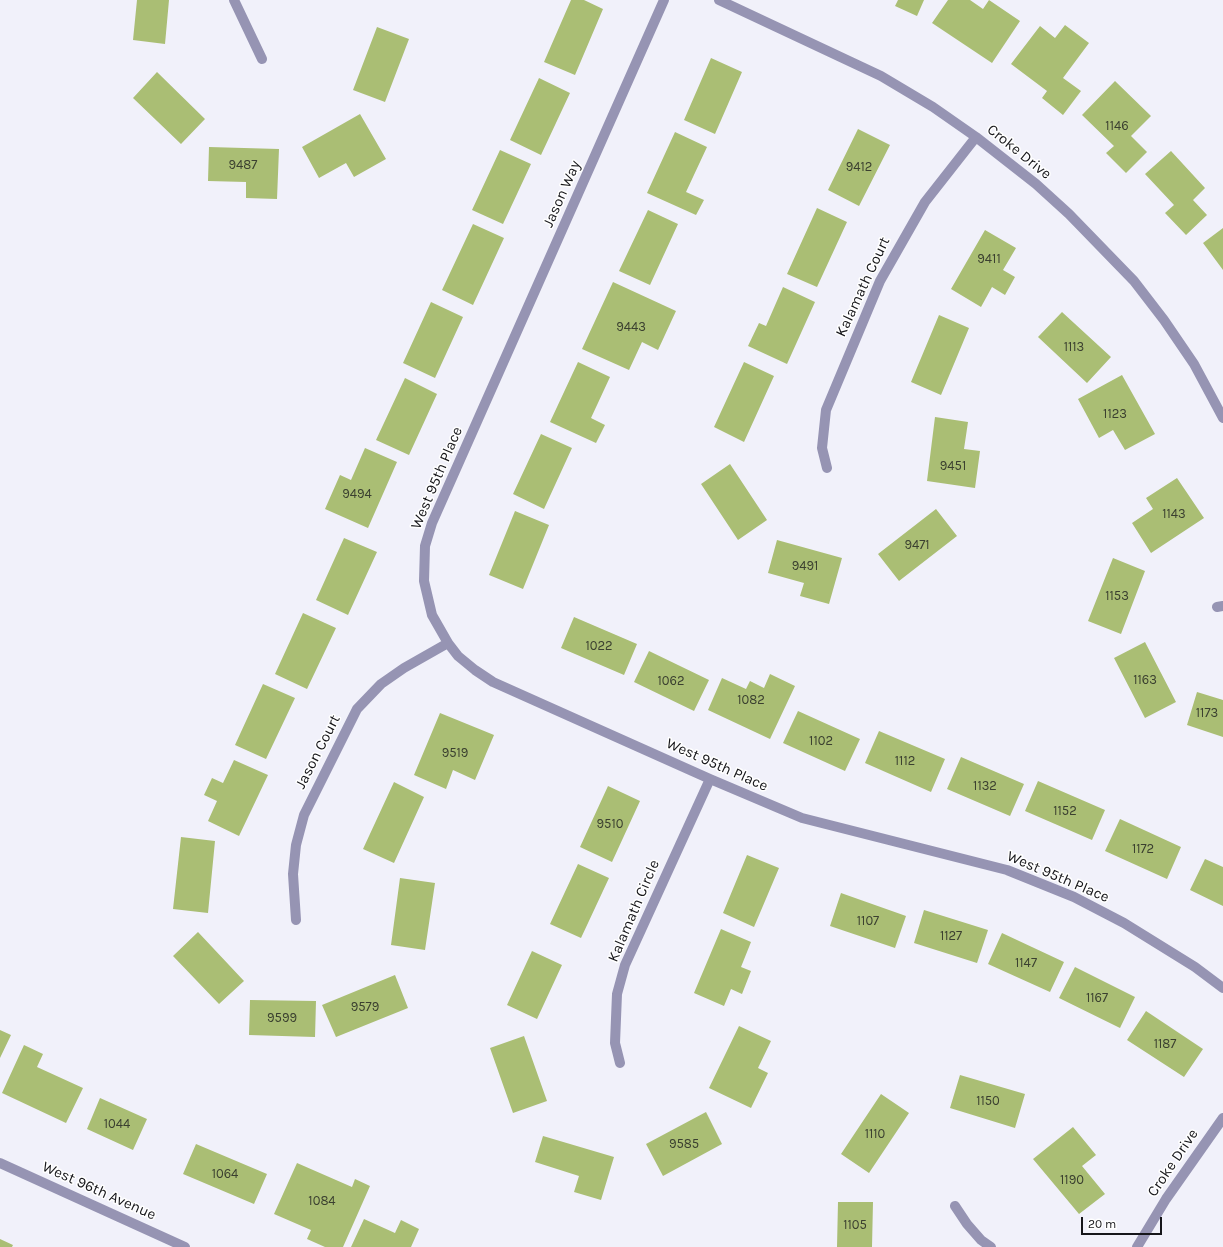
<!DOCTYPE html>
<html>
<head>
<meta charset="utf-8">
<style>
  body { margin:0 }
  #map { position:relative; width:1223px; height:1247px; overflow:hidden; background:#f1f1fa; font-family:Karla,sans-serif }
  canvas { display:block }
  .scale { position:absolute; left:1081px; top:1217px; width:81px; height:18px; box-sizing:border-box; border:2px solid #16161a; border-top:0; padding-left:5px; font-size:12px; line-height:14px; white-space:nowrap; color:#16161a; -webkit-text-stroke:3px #fff; paint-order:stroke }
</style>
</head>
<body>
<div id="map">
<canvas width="1223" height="1247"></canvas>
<div class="scale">20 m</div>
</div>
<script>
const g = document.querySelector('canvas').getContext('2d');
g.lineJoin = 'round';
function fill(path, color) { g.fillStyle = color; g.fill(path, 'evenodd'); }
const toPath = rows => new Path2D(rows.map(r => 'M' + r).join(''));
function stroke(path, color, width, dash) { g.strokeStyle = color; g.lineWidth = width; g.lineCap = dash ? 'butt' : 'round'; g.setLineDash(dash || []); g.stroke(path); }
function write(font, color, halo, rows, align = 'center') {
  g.font = font + ' Karla,sans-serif'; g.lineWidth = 3; g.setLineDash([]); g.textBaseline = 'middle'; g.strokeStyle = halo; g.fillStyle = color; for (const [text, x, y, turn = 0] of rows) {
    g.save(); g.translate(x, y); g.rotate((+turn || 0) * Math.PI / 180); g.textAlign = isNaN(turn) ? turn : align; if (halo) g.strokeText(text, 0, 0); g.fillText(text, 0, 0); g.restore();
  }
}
fill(toPath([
  [137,0,169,0,165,44,133,40],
  [571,0,584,0,603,9,575,75,544,62],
  [898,0,924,0,917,16,895,6],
  [948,0,970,0,983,9,989,0,1020,21,992,63,932,23],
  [1065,25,1089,43,1063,78,1081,91,1063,115,1042,98,1047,91,1011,64,1040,26,1055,38],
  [377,27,409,39,385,102,353,90],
  [711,58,742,72,715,134,684,120],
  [157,72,205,119,181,144,133,98],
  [539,78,570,93,541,155,510,140],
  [1115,81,1151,116,1131,136,1147,152,1126,173,1106,153,1114,146,1082,115],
  [360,114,386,159,354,177,346,163,319,178,302,147],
  [858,129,890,145,859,206,828,190],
  [675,132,707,147,686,192,704,200,696,215,647,193],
  [209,147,279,149,277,199,246,198,246,182,208,181],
  [500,150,531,164,503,224,472,210],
  [1171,151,1205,188,1193,200,1207,215,1186,235,1165,213,1174,205,1145,174],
  [817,208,847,222,817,287,787,274],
  [648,210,678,224,650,285,619,271],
  [473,224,504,238,473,305,442,290],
  [1223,228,1223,270,1203,243],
  [985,230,1016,248,1003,270,1015,277,1005,295,992,287,981,307,951,289],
  [613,282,676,311,658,350,642,342,629,370,582,349],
  [783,287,815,302,787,364,748,346,759,323,766,326],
  [431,302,463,317,435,378,403,363],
  [1062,312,1111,357,1087,383,1038,337],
  [939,315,969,328,941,395,911,382],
  [578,362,610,377,591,418,605,425,596,443,550,422],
  [744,362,774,376,744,442,714,427],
  [1122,375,1155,434,1125,450,1113,430,1099,438,1078,399],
  [405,378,437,394,409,455,376,440],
  [935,417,968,422,964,449,980,451,975,488,927,481],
  [541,434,572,448,544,509,513,494],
  [365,448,397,462,368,528,325,509,340,475,351,480],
  [730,464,767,520,738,540,701,484],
  [1177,478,1204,518,1151,553,1132,523,1153,509,1146,498],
  [936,509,957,536,899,581,878,554],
  [515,511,549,525,523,589,489,575],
  [344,538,377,552,348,615,316,600],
  [777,540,842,558,829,604,800,596,804,583,768,573],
  [1113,558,1145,571,1121,634,1088,621],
  [303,613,336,628,307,689,275,674],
  [574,617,637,644,624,675,561,648],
  [1145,642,1176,702,1145,718,1114,658],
  [649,651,709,680,694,711,634,682],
  [770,674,795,686,770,739,708,710,722,678,746,689,750,681,764,688],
  [263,684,295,698,266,759,235,745],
  [1197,692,1223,700,1223,737,1187,725],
  [798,711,860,739,845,771,783,743],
  [440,713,494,735,475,780,453,770,446,789,414,775],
  [879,731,945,759,931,792,865,763],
  [961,757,1024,784,1010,816,947,789],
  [234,760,268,775,239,836,208,821,217,801,204,795,212,778,223,783],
  [1038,781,1105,810,1092,840,1025,811],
  [394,782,424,797,394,863,363,849],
  [608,786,640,801,612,862,580,847],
  [1120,819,1181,847,1167,879,1105,851],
  [181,837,215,841,208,913,173,909],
  [747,855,779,868,754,927,723,913],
  [1205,859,1223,867,1223,906,1190,890],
  [578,864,609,878,581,938,550,924],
  [400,878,435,883,425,950,391,945],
  [841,893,906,916,895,948,830,926],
  [924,910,988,930,977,963,914,943],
  [721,929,751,942,741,967,751,971,742,994,731,989,724,1006,694,993],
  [198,932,244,981,219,1004,173,956],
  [1002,933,1064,962,1050,992,988,964],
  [532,951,562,965,537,1019,507,1005],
  [1075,967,1135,997,1120,1028,1059,998],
  [395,975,408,1008,336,1037,322,1005],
  [250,1000,316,1001,315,1037,249,1035],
  [1146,1011,1203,1049,1184,1077,1127,1040],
  [739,1026,771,1041,758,1068,768,1073,751,1108,709,1088],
  [0,1030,11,1035,0,1058],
  [524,1036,547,1101,513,1113,490,1048],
  [24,1045,43,1054,37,1067,83,1088,66,1123,2,1093],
  [960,1075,1025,1094,1015,1128,950,1108],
  [881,1094,909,1113,869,1173,841,1154],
  [100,1098,147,1119,133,1150,87,1129],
  [706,1112,722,1144,663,1176,646,1144],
  [1073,1127,1096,1155,1082,1166,1105,1194,1079,1214,1033,1159],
  [543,1136,614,1157,601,1200,574,1192,579,1176,535,1162],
  [196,1144,267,1174,254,1204,183,1174],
  [297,1163,352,1187,355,1179,370,1186,343,1247,325,1247,307,1239,311,1230,274,1214],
  [838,1202,873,1202,872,1247,837,1247],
  [364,1219,395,1233,401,1220,419,1229,411,1247,351,1247],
  [0,1239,13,1245,12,1247,0,1247]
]), '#aabe74');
stroke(toPath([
  [234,0,262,59],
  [664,0,432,523,425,546,424,581,432,615,448,643,458,656,475,670,493,682,710,779,802,818,1007,870,1074,897,1124,923,1195,967,1223,988],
  [719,0,881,76,933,107,976,137,1036,184,1069,214,1134,281,1164,320,1194,364,1223,418],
  [827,468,822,448,826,410,880,281,925,202,976,137],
  [1217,607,1223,606],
  [296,920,293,874,296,845,304,815,357,709,381,684,404,668,448,643],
  [620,1063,615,1043,617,994,625,965,710,779],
  [0,1163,185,1247],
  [955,1206,967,1224,981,1240,991,1247],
  [1137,1247,1166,1199,1223,1118]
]), '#9694b3', 10);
write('13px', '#3b4030', null, [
  ["1146",1117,126],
  ["9487",243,165],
  ["9412",859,167],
  ["9411",989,259],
  ["9443",631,327],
  ["1113",1074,347],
  ["1123",1115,414],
  ["9451",953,466],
  ["9494",357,494],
  ["1143",1174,514],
  ["9471",917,545],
  ["9491",805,566],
  ["1153",1117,596],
  ["1022",599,646],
  ["1163",1145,680],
  ["1062",671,681],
  ["1082",751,700],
  ["1173",1207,713],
  ["1102",821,741],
  ["9519",455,753],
  ["1112",905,761],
  ["1132",985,786],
  ["1152",1065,811],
  ["9510",610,824],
  ["1172",1143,849],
  ["1107",868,921],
  ["1127",951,936],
  ["1147",1026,963],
  ["1167",1097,998],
  ["9579",365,1007],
  ["9599",282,1018],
  ["1187",1165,1044],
  ["1150",988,1101],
  ["1044",117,1124],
  ["1110",875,1134],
  ["9585",684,1144],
  ["1064",225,1174],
  ["1190",1072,1180],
  ["1084",322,1201],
  ["1105",855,1225]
]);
write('15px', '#16161a', '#fff', [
  ["Croke Drive",1019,152,39],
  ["Jason Way",562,194,-66],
  ["Kalamath Court",863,287,-65],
  ["West 95th Place",437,478,-67],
  ["Jason Court",318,752,-63],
  ["West 95th Place",717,765,24],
  ["West 95th Place",1058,877,23],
  ["Kalamath Circle",634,911,-67],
  ["Croke Drive",1173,1163,-56],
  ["West 96th Avenue",99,1191,24]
]);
</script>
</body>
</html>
